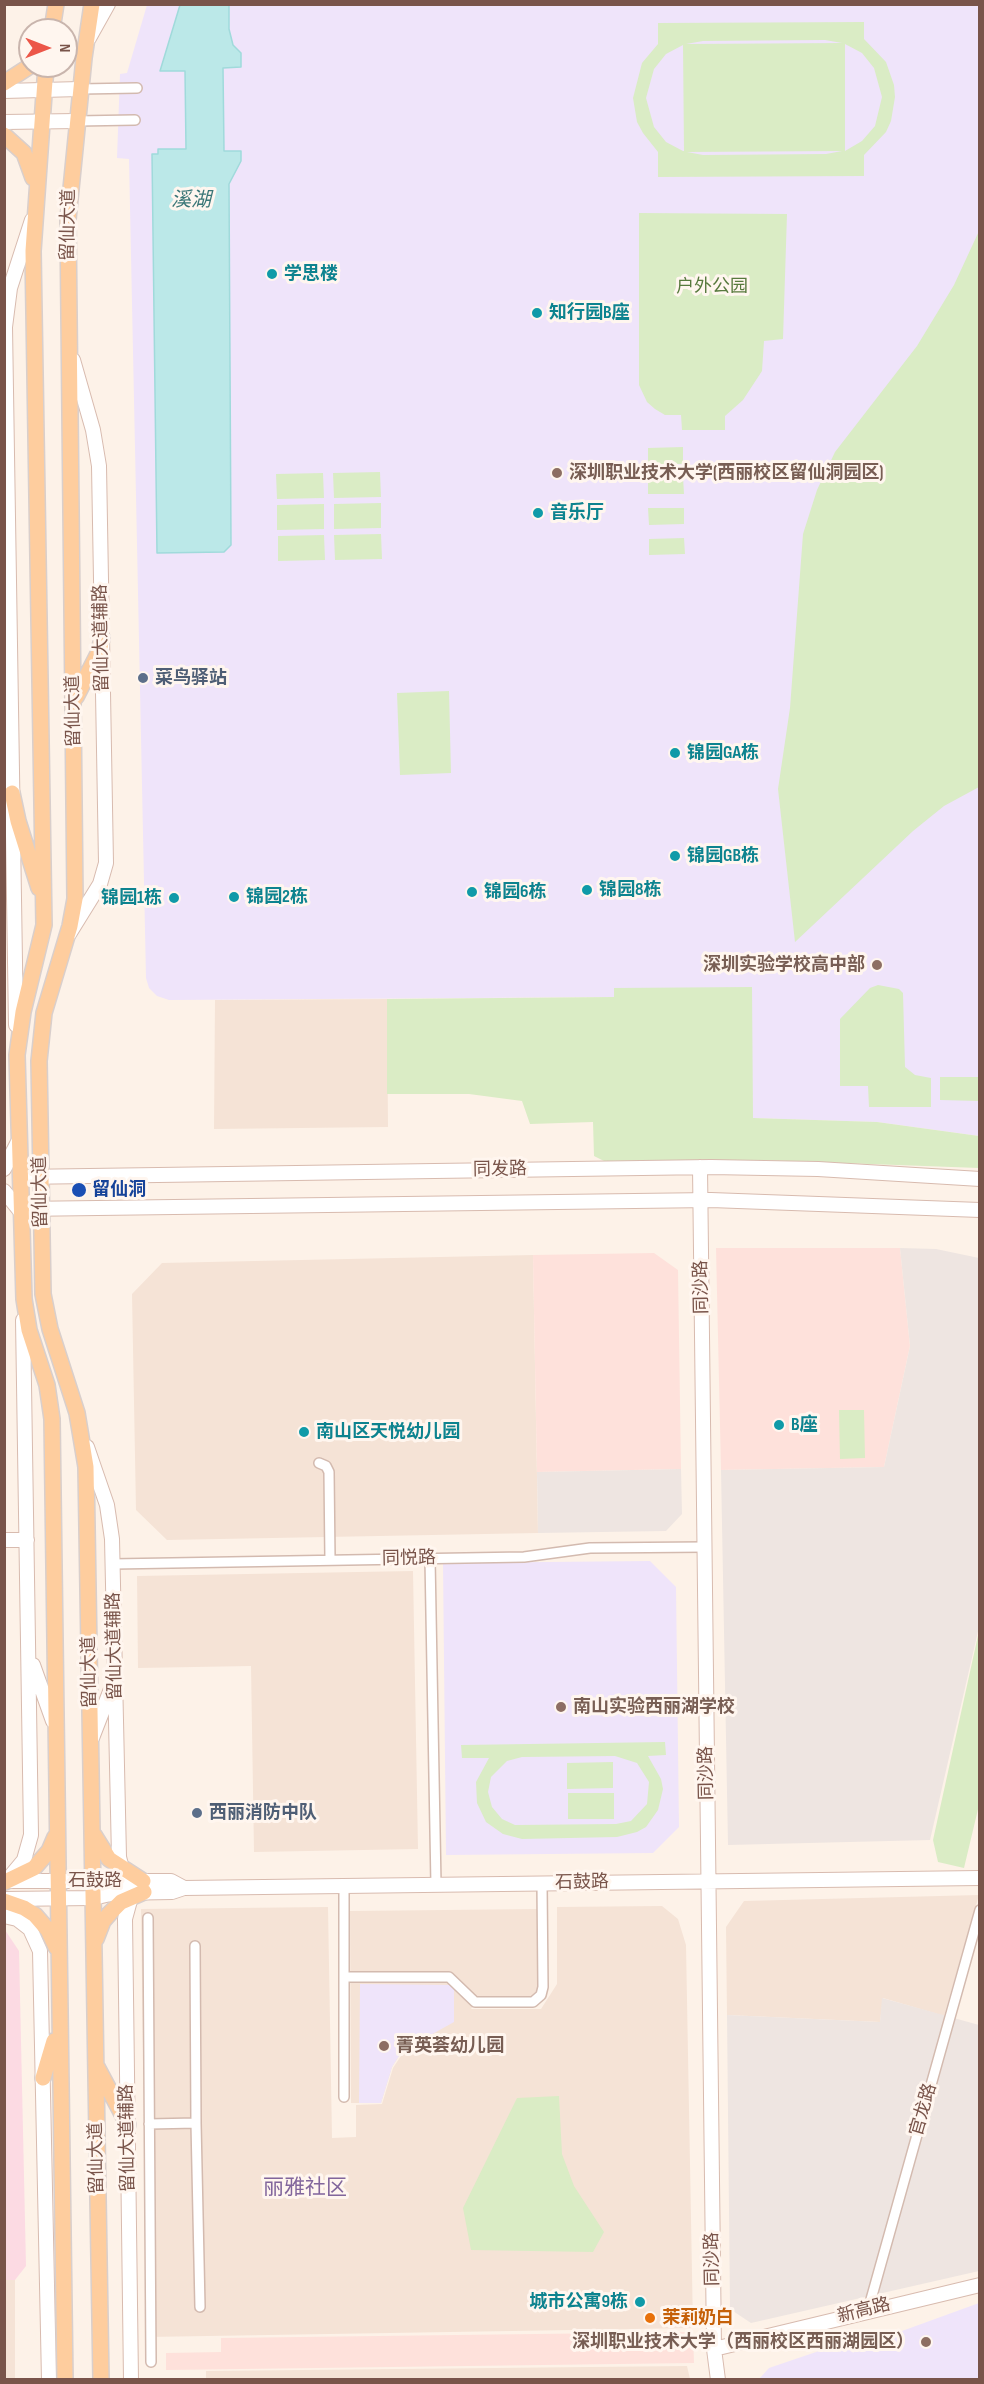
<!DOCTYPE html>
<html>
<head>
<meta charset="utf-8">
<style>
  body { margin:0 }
  #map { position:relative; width:984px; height:2384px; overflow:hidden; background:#fdf2e8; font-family:"Sofia Sans Condensed",sans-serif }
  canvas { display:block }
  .frame { position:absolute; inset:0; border:6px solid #79544a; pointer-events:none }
  .north { position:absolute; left:18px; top:18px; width:60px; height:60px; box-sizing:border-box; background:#fff6ef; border:2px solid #c9b5ad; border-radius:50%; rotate:90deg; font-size:16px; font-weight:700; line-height:24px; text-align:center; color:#79544a }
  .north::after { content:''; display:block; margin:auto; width:21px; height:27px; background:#ec5648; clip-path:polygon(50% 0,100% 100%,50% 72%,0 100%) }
</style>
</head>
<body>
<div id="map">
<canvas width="984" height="2384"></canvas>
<div class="frame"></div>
<div class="north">N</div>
</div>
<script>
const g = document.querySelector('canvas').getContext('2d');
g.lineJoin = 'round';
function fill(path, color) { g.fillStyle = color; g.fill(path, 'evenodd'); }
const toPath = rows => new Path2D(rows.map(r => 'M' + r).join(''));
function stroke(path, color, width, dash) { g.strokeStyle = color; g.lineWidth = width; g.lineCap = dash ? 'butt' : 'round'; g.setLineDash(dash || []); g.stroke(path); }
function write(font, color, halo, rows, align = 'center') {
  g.font = font + ' "Sofia Sans Condensed","Noto Sans SC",sans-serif'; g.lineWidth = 6; g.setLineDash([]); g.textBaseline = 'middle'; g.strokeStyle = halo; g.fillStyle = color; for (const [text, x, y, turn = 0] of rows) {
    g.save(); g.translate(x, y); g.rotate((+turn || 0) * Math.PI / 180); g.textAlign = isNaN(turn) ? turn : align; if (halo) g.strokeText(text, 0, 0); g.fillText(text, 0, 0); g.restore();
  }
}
fill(toPath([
  [387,999,388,1127,214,1129,215,1000],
  [533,1255,538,1533,167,1540,136,1510,132,1294,162,1263],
  [413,1571,418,1849,254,1852,251,1666,138,1668,137,1576],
  [979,1895,944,2016,883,1998,880,2022,727,2015,726,1927,744,1901],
  [662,1906,678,1919,686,1945,693,2328,147,2337,141,1909,328,1907,332,2138,356,2137,356,2105,382,2104,393,2068,403,2053,415,2044,402,2051,392,2067,381,2103,351,2103,350,1911,539,1909,540,2004,473,2006,471,2009,541,2009,557,1984,557,1907],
  [4,2280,15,2280,15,2379,5,2379],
  [687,2366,690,2379,206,2379,206,2371]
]), '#f5e3d6');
fill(toPath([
  [716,1248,900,1248,910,1346,884,1467,721,1470],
  [654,1253,678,1270,681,1469,537,1472,533,1255],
  [693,2332,694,2363,166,2370,166,2353,221,2352,221,2338]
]), '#fee1db');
fill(toPath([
  [900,1248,936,1249,979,1258,979,1627,930,1840,728,1845,721,1470,884,1467,910,1346],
  [681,1469,682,1514,666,1531,538,1533,537,1472],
  [882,1998,979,2025,979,2271,751,2323,730,2309,727,2015,880,2022]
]), '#eee5e1');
fill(toPath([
  [147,5,979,5,979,1136,877,1122,752,1118,752,988,615,988,615,997,169,1000,157,996,149,988,146,978,129,159,117,158,120,74,127,73],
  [650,1561,676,1587,679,1827,653,1853,446,1855,443,1563],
  [360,1984,454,1985,454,2022,402,2051,392,2067,381,2103,359,2103],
  [979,2303,979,2379,759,2379,769,2368,866,2335,869,2343]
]), '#efe4fa');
fill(toPath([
  [5,1930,19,1951,26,2266,15,2280,5,2280]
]), '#fcdae3');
fill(toPath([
  [864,22,864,39,886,62,894,85,895,97,891,121,886,132,864,155,864,176,658,177,658,152,643,133,637,122,633,98,642,63,658,44,658,23],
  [825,40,842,43,686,44,703,41],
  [845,44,862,53,874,68,882,97,875,126,862,141,845,151],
  [683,45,684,151,683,151,666,142,654,127,646,98,654,69,666,54],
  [842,151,826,154,703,155,687,152],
  [639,213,787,214,783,339,764,341,762,371,743,400,725,416,725,430,682,430,681,415,665,415,655,409,647,402,639,385],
  [979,231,979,787,944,806,913,831,795,942,778,789,790,708,803,534,817,490,835,452,917,346,954,285],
  [683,447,683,464,648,464,648,448],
  [380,472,381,497,334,498,333,473],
  [323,473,324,498,277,499,276,474],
  [683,477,684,494,648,494,648,478],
  [381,503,381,528,334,529,334,504],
  [324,504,324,529,277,530,277,505],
  [648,508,684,508,684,524,649,525],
  [381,534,382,559,335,560,334,535],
  [324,535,325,560,278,561,278,536],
  [684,538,685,554,649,555,649,539],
  [449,691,451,773,400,775,397,693],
  [878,985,899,989,903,993,905,1067,915,1075,931,1078,931,1107,869,1107,868,1086,840,1086,840,1019,870,988],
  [752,987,753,1118,877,1122,979,1136,979,1168,760,1160,604,1161,594,1156,593,1122,530,1124,522,1101,469,1094,387,1094,387,999,614,997,614,988],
  [940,1077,979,1077,979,1101,940,1100],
  [839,1410,864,1410,865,1458,840,1459],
  [979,1631,979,1805,964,1868,938,1862,933,1840],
  [665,1742,666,1755,648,1756,661,1779,663,1789,658,1810,646,1827,637,1832,617,1837,522,1839,503,1834,486,1822,477,1803,476,1782,489,1758,462,1758,461,1745],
  [615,1756,637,1763,649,1782,647,1804,631,1821,616,1824,515,1825,502,1819,492,1807,488,1792,491,1777,507,1761,522,1757],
  [613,1762,613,1788,567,1789,567,1763],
  [568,1793,614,1793,614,1819,568,1819],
  [559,2096,562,2154,574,2186,604,2232,593,2252,471,2250,463,2208,517,2098]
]), '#daecc5');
const water = toPath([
  [180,5,229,5,229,29,233,45,241,53,241,67,223,68,224,151,241,151,241,161,229,184,231,545,224,552,157,553,152,154,158,154,158,149,186,149,185,71,160,71,180,5]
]);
fill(water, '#bbe8e8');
stroke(water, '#a0dadb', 1.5);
const street = toPath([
  [80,89,137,88],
  [77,121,135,120],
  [319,1463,326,1466,329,1472,330,1560],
  [430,1559,436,1885],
  [113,1564,524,1557,590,1548,705,1547],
  [344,1886,344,2097],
  [148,1918,151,2362],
  [195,1946,196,2123],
  [344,1977,449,1977,475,2002,533,2002,541,1995,543,1987,542,1884],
  [149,2124,196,2123,200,2307],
  [868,2310,980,1910]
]);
const secondary = toPath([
  [89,38,108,4],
  [4,91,80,89],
  [4,122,77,121],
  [69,934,100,884,106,863,99,466,93,430,73,360],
  [16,1025,5,327,10,288,32,220],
  [700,1167,714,2349,718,2380],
  [4,1169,18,1142],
  [20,1177,711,1167,818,1169,980,1179],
  [4,1191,21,1212],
  [21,1209,711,1200,980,1210],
  [87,1447,107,1505,112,1539,119,1857,122,1869],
  [4,1540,27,1540],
  [33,1665,53,1721],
  [92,1738,113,1684],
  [9,1878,24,1860,31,1835,23,1320],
  [8,1881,171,1881,184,1888],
  [131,1897,125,1919,131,2380],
  [5,1899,93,1898,115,1893,172,1892,184,1888,980,1878],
  [4,1916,17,1919,30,1929,40,1951,49,2380],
  [714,2349,980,2285]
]);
const primary = toPath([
  [92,4,84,58,68,219,75,899,70,926,44,1013,39,1061,43,1294,50,1329,77,1413,86,1467,101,2380],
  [52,30,56,4],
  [46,66,33,251,44,925,23,1012,17,1055,24,1299,29,1330,47,1385,52,1419,65,2380],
  [4,83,30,66],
  [4,135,24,153,33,178],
  [76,697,99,652,102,638],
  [12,793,18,821,39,888],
  [94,1835,109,1859,143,1881],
  [5,1882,34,1868,49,1851,55,1837],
  [4,1901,24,1908,35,1915,48,1930,56,1947],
  [96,1939,103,1921,111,1912,121,1902,144,1892],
  [97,2067,128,2125],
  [43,2078,54,2041]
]);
stroke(street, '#d3baaf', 12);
stroke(secondary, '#d8bbaf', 16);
stroke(primary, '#d9cfcc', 18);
stroke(street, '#fff', 9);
stroke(secondary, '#fff', 14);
stroke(primary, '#fecd9e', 15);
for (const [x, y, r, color] of [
  [272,274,6,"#0f9aa8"],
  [537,313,6,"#0f9aa8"],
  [557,473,6,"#8d6e63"],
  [538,513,6,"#0f9aa8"],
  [143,678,6,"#5c6f8a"],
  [675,753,6,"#0f9aa8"],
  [675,856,6,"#0f9aa8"],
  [587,890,6,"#0f9aa8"],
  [472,892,6,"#0f9aa8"],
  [234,897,6,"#0f9aa8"],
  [174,898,6,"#0f9aa8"],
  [877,965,6,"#8d6e63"],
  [79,1190,8,"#1a4fb4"],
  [779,1425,6,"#0f9aa8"],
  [304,1432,6,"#0f9aa8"],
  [561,1707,6,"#8d6e63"],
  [197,1813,6,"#5c6f8a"],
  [384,2046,6,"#8d6e63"],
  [640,2302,6,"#0f9aa8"],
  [650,2318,6,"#e8710a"],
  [926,2342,6,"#8d6e63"]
]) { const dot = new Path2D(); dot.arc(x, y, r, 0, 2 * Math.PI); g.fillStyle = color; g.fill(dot); stroke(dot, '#fff6ef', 2); }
write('18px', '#79544a', '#fff6ef', [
  ["留仙大道",69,225,-89],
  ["留仙大道辅路",102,638,-91],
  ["留仙大道",74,711,-91],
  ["同发路",500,1170,-1],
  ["留仙大道",41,1192,-91],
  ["同沙路",702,1287,-91],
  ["同悦路",409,1559,-1],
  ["留仙大道辅路",115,1646,-91],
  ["留仙大道",90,1672,-91],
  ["同沙路",707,1773,-91],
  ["石鼓路",95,1881],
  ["石鼓路",582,1883,-1],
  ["官龙路",924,2110,-74],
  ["留仙大道辅路",128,2138,-91],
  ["留仙大道",97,2158,-91],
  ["同沙路",713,2259,-91],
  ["新高路",864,2311,-14]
]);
write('bold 18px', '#0d838f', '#fff6ef', [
  ["学思楼",284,274],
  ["知行园B座",549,313],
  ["音乐厅",550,513],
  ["锦园GA栋",687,753],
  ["锦园GB栋",687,856],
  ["锦园8栋",599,890],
  ["锦园6栋",484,892],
  ["锦园2栋",246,897],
  ["锦园1栋",162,898,"right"],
  ["B座",791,1425],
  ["南山区天悦幼儿园",316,1432],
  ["城市公寓9栋",628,2302,"right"]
], 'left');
write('18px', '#587a3e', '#fff6ef', [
  ["户外公园",712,287]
]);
write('bold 18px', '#785e54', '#fff6ef', [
  ["深圳职业技术大学(西丽校区留仙洞园区)",569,473],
  ["深圳实验学校高中部",865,965,"right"],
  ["南山实验西丽湖学校",573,1707],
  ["菁英荟幼儿园",396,2046],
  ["深圳职业技术大学（西丽校区西丽湖园区）",914,2342,"right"]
], 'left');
write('bold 18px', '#4e5e75', '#fff6ef', [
  ["菜鸟驿站",155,678],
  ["西丽消防中队",209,1813]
], 'left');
write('bold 18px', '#164399', '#fff6ef', [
  ["留仙洞",92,1190]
], 'left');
write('bold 18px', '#c56008', '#fff6ef', [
  ["茉莉奶白",662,2318]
], 'left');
write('italic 20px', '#3a7677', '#fff6ef', [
  ["溪湖",191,201]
]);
write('21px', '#82669c', '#fff6ef', [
  ["丽雅社区",305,2189]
]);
</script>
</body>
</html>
